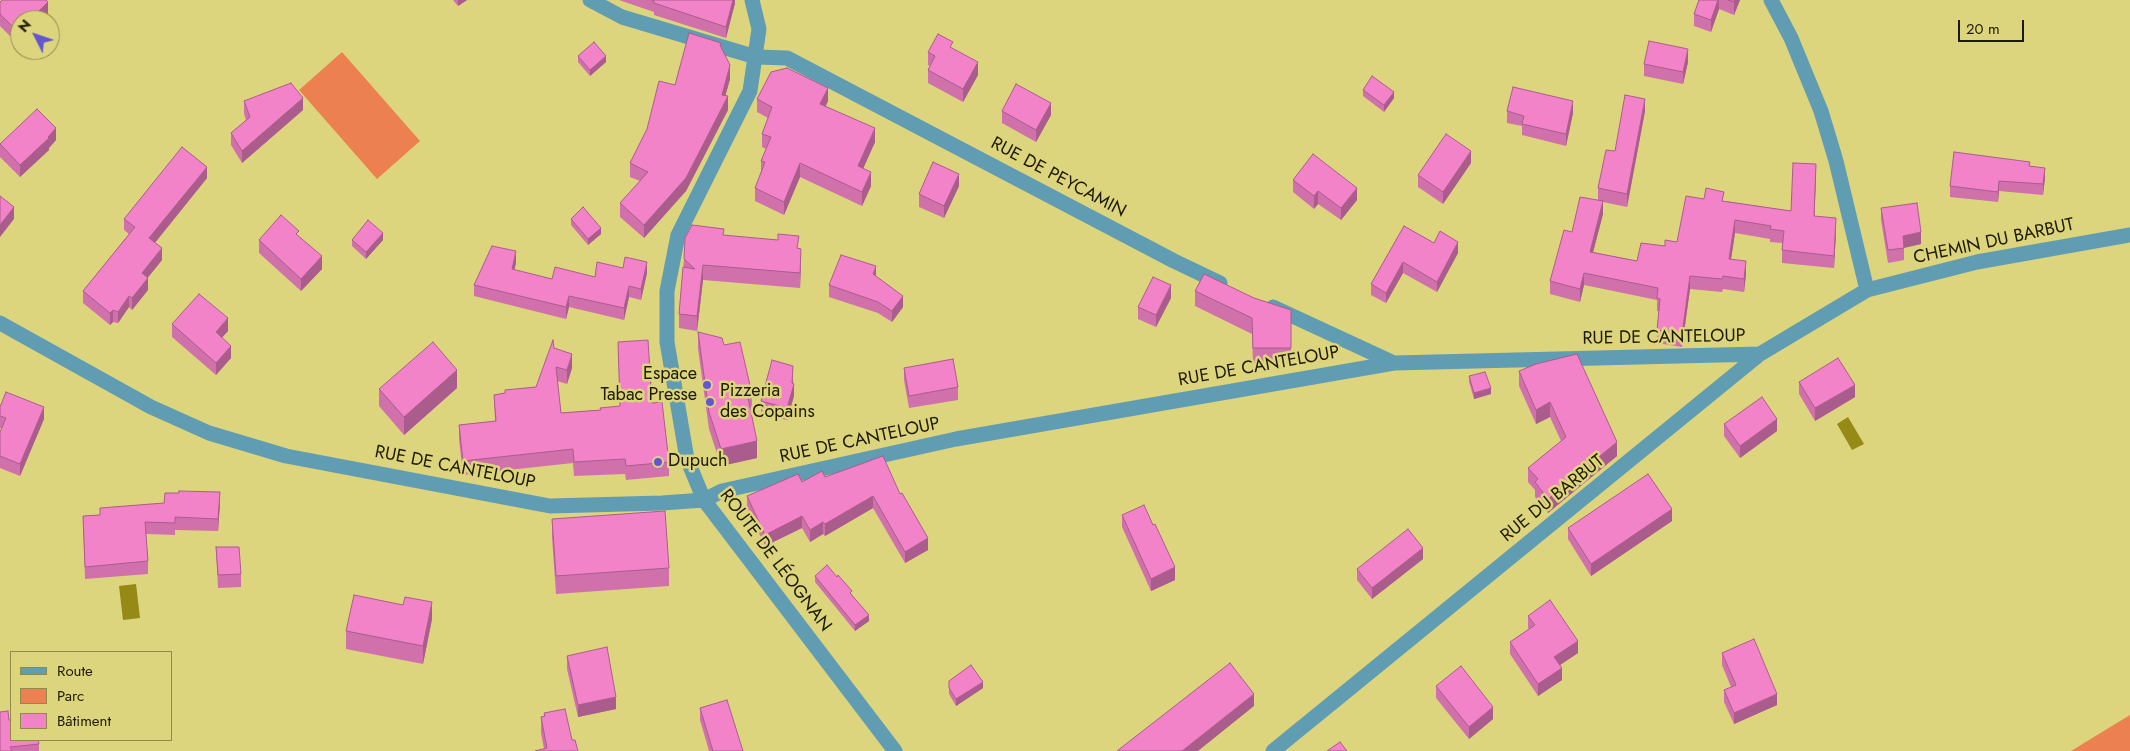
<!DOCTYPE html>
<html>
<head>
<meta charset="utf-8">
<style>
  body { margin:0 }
  #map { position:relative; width:2130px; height:751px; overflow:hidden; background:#ddd57d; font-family:Jost,sans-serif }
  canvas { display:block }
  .legend { position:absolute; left:10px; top:651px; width:162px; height:90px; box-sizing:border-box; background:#ddd57d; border:1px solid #908a4b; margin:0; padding:6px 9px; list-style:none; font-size:15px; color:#1d1a01 }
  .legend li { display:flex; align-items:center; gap:10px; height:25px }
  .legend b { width:25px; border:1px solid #908a4b }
  .north { position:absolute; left:10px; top:10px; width:50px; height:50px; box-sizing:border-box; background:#ddd57d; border:1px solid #908a4b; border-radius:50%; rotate:311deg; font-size:14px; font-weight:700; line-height:20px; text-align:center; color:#1d1a01 }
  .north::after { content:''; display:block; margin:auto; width:18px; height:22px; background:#6456cf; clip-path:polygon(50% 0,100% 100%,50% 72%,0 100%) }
  .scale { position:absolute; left:1958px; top:20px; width:66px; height:22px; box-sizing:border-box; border:2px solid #1d1a01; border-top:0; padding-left:6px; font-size:15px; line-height:18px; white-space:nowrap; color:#1d1a01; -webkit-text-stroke:4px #ddd57d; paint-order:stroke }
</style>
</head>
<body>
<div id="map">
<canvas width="2130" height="751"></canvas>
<ul class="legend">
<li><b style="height:6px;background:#609db3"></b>Route</li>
<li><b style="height:14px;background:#ec8050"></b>Parc</li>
<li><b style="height:14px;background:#f383c8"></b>Bâtiment</li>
</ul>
<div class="north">N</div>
<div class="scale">20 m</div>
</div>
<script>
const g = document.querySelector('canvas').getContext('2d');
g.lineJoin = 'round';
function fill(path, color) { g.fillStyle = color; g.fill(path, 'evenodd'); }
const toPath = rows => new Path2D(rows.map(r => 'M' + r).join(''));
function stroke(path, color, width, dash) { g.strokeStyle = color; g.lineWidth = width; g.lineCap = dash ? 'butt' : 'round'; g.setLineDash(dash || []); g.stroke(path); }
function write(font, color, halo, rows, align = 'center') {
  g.font = font + ' Jost,sans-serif'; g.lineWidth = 5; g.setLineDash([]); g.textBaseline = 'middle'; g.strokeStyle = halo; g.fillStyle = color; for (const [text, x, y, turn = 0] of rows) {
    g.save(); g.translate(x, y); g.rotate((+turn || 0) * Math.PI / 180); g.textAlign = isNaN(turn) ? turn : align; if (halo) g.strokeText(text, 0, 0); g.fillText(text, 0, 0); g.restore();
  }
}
fill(toPath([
  [342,52,420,141,377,179,299,90],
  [2130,715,2130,751,2071,751]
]), '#ec8050');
fill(toPath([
  [1848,417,1864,444,1852,450,1837,424],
  [136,584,140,618,123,620,119,586]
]), '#958a15');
stroke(toPath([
  [590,0,622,17,756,57,787,58,1174,261,1220,283],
  [752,0,759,29,750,91,678,235,667,291,667,342,687,459,704,500,895,751],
  [1771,0,1791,38,1821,111,1836,161,1867,290],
  [1273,307,1394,363],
  [0,323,151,407,209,433,286,456,550,506,662,503,704,500,722,491,956,439,1394,363,1760,354],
  [1273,751,1760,354,1867,290,1977,262,2130,235]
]), '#609db3', 15);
fill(toPath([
  [453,0,467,0,458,6],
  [619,0,735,0,735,3,726,38,654,15,654,12],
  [1699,0,1740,0,1734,15,1719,9,1711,32,1694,26,1694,14],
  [0,2,48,15,42,20,20,20,18,44,0,26],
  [721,47,730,79,725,96,728,110,686,191,644,238,620,217,620,203,640,181,630,177,630,163,675,85],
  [953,49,978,75,963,102,928,83,928,70,930,66,928,65,928,52],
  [578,56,606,62,590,76,578,62],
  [1688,62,1683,84,1644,76,1644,64],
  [1363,90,1394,98,1384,112,1363,96],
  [757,99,828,101,826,106,875,142,863,169,871,186,862,206,800,177,784,215,755,201,755,188,761,172,761,161,766,149,762,147,762,134,768,118,757,112],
  [244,101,303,110,242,163,231,145,231,133,246,120,244,114],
  [1002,111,1051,115,1036,142,1002,123],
  [1507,111,1573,113,1566,146,1522,135,1522,126,1507,123],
  [1645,111,1627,207,1603,202,1603,214,1593,252,1637,261,1665,246,1677,242,1704,199,1724,201,1791,211,1816,176,1814,216,1836,231,1834,268,1782,263,1782,243,1770,242,1770,239,1735,233,1731,259,1746,274,1744,292,1723,289,1722,292,1690,289,1682,347,1657,343,1657,330,1659,311,1657,311,1657,300,1584,285,1580,302,1550,294,1550,281,1572,232,1598,200,1598,188,1615,151],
  [56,140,49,148,49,150,20,177,0,157,0,144],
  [1471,163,1443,204,1418,187,1418,175],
  [2030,166,2045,178,2043,195,1999,191,1998,202,1950,197,1950,186],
  [207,178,155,243,162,260,147,278,148,290,132,310,129,307,118,323,113,322,110,325,83,303,83,291,129,234,124,230,124,219],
  [1293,180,1357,200,1341,220,1318,204,1314,209,1293,192],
  [959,186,944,218,919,207,919,194],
  [1881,208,1921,244,1904,248,1904,260,1888,263,1881,220],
  [571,219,601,234,588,245,571,225],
  [1404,226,1434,243,1458,253,1437,292,1403,273,1386,303,1371,295,1371,284],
  [724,235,799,248,801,263,800,288,703,280,697,331,679,328,679,314,684,259],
  [259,240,322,269,301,291,259,253],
  [352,240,383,240,366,259,352,246],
  [516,263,514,270,552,279,595,277,647,273,641,300,629,297,624,320,569,307,566,319,474,296,474,285],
  [876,276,903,307,892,322,878,313,829,297,829,285],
  [1195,291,1254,298,1291,310,1291,364,1253,364,1252,334,1195,306],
  [1171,298,1156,327,1138,319,1138,307],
  [172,324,228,331,222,338,231,358,216,375,172,337],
  [698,332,752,394,752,411,751,411,757,458,721,466,709,429,698,349],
  [618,342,652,403,669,462,669,476,626,480,625,474,574,476,573,463,463,475,459,439,459,425,495,421,494,395,505,393,536,387,554,348,572,368,567,384,557,381,561,413,600,410,620,406],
  [904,368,958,387,958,400,909,408,904,380],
  [1519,371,1617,456,1548,513,1535,497,1535,490,1528,482,1528,468,1561,441,1550,417,1536,424,1519,386],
  [1469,376,1491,394,1474,399,1469,382],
  [793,378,794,396,787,420,761,414,761,401],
  [1799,382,1855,397,1815,421,1799,394],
  [457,388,404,435,379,406,379,389],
  [0,407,44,419,20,476,0,468,0,432,2,428,0,428],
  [1724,424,1777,431,1740,458,1724,436],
  [825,477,900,494,928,550,905,563,873,508,825,536,823,534,810,542,802,528,765,546,747,507,747,496],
  [164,503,220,504,218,531,175,530,175,535,146,534,148,561,148,574,85,579,83,516,100,515],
  [1122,515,1175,580,1151,591,1122,527],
  [552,519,669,568,669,586,556,594,552,537],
  [1672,521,1591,576,1568,539,1568,528],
  [216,547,241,574,241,587,218,588],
  [1423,559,1372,599,1357,580,1357,569],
  [815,576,852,595,869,621,855,631,815,582],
  [1528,616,1578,653,1560,665,1562,680,1538,696,1510,654,1510,642,1529,629,1528,628],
  [432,619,423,664,346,649,346,631],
  [1722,653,1777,705,1734,724,1724,702,1724,690,1731,687,1722,665],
  [567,656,616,709,578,717,567,669],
  [949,681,983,688,956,706,949,694],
  [1436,686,1493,719,1469,739,1436,698],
  [700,708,743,751,709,751,700,720],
  [544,713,572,740,544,749,541,733,541,717,544,716],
  [9,720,39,744,39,751,0,751]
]), '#d171ac');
fill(toPath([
  [458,0,467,0,458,6],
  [733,0,735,0,735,3,726,38,726,27],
  [1718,0,1719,0,1719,9,1711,32,1711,20],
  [1735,0,1740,0,1734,15,1734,2],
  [48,2,48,15,42,20,30,20],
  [20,30,20,42,18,44,18,32],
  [1688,49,1688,62,1683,84,1683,72],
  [606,56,606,62,590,76,590,70],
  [978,62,978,75,963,102,963,89],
  [730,65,730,79,722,108,722,95],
  [828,88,828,101,820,117,820,104],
  [1394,92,1394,98,1384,112,1384,105],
  [728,96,728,110,686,191,644,238,644,225],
  [303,98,303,110,242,163,242,151],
  [1645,99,1645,111,1627,207,1627,194],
  [1573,101,1573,113,1566,146,1566,134],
  [1051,103,1051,115,1036,142,1036,130],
  [56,128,56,140,49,148,49,150,20,177,20,165],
  [875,128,875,142,858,180,858,166],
  [1471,151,1471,163,1443,204,1443,192],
  [800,163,800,177,784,215,784,202],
  [1816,164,1816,176,1814,228,1814,216],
  [207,167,207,178,149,250,149,238],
  [2045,168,2045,178,2043,195,2043,184],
  [871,172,871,186,862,206,862,192],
  [959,174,959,186,944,218,944,206],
  [1999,181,1999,191,1998,202,1998,192],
  [1357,188,1357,200,1341,220,1341,208],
  [1318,191,1318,204,1314,209,1314,196],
  [1603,201,1603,214,1590,264,1590,252],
  [14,207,14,219,0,237,0,225],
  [1836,218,1836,231,1834,268,1834,256],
  [1735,220,1735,233,1729,272,1729,259],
  [601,228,601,234,588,245,588,239],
  [1921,232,1921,244,1903,248,1903,236],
  [383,233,383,240,366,259,366,252],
  [1458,242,1458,253,1437,292,1437,282],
  [162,248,162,260,142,285,142,273],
  [801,249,801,263,800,288,800,273],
  [516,251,516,263,512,281,512,269],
  [322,256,322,269,301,291,301,279],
  [1746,261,1746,274,1744,292,1744,279],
  [647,262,647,273,641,300,641,289],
  [1403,262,1403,273,1386,303,1386,293],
  [703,265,703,280,697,331,697,316],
  [876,266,876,278,873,274],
  [1584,273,1584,285,1580,302,1580,289],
  [1690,276,1690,289,1682,347,1682,334],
  [148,278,148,290,132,310,132,298],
  [1171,285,1171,298,1156,327,1156,315],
  [629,286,629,297,624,320,624,308],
  [129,296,129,307,118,323,118,312],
  [569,296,569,307,566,319,566,307],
  [903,296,903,307,892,322,892,311],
  [113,310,113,322,110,325,110,313],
  [228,318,228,331,216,344,216,332],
  [231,346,231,358,216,375,216,363],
  [572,354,572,368,567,384,567,370],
  [793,366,792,389,794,384,794,396,787,420,787,408],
  [457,370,457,388,404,435,404,417],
  [1855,385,1855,397,1815,421,1815,408],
  [1491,388,1491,394,1474,399,1474,393],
  [1550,402,1550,417,1536,424,1536,410],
  [44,407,44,419,20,476,20,464],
  [1777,419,1777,431,1740,458,1740,446],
  [757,441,757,458,721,466,721,449],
  [1617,442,1617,456,1548,513,1548,499],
  [220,492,220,504,218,531,218,519],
  [873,496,873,508,825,536,825,524],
  [1672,509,1672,521,1591,576,1591,564],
  [802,516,802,528,765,546,765,535],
  [823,522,823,534,810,542,810,530],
  [928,538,928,550,905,563,905,552],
  [1423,548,1423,559,1372,599,1372,588],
  [1175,567,1175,580,1151,591,1151,579],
  [432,602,432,619,423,664,423,646],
  [869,615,869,621,855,631,855,625],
  [1578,641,1578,653,1554,669,1554,657],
  [1562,668,1562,680,1538,696,1538,684],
  [983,682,983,688,956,706,956,699],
  [1254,694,1254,706,1198,751,1182,751],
  [1777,694,1777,705,1734,724,1734,713],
  [616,697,616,709,578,717,578,705],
  [1493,707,1493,719,1469,739,1469,727]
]), '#aa5c8c');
const building = toPath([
  [2,0,46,0,48,2,30,20,20,20,20,30,18,32,0,14,0,2,2,0],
  [652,0,733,0,726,27,654,3,654,1,652,0],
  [1699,0,1718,0,1711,20,1694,14,1699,0],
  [1728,0,1735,0,1734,2,1728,0],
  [689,33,721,43,720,45,730,65,722,95,728,96,686,178,644,225,620,203,648,172,630,163,647,129,659,81,675,85,689,33],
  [938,34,953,42,950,47,978,62,963,89,928,70,935,56,928,52,938,34],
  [1649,41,1688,49,1683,72,1644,64,1649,41],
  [594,42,606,56,590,70,578,56,594,42],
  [787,68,828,88,820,104,875,128,858,166,871,172,862,192,800,163,784,202,755,188,765,162,761,161,771,137,762,134,772,107,757,99,771,72,787,68],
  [1372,76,1394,92,1384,105,1363,90,1372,76],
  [291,83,303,98,242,151,231,133,250,117,244,101,291,83],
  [1016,84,1051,103,1036,130,1002,111,1016,84],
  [1513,87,1573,101,1566,134,1522,124,1524,116,1507,111,1513,87],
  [1625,95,1645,99,1627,194,1598,188,1606,150,1615,151,1625,95],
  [37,109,56,128,48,137,49,138,20,165,0,144,37,109],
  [1446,134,1471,151,1443,192,1418,175,1446,134],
  [182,147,207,167,149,238,162,248,142,273,148,278,132,298,129,296,118,312,113,310,110,313,83,291,135,227,124,219,182,147],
  [1954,152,2030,162,2029,166,2045,168,2043,184,1999,181,1998,192,1950,186,1954,152],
  [1313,154,1357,188,1341,208,1318,191,1314,196,1293,180,1313,154],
  [933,162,959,174,944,206,919,194,933,162],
  [1793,163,1816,164,1814,216,1836,218,1834,256,1782,250,1784,231,1770,229,1771,226,1735,220,1729,259,1746,261,1744,279,1723,276,1722,279,1690,276,1682,334,1657,330,1660,299,1657,298,1658,288,1584,273,1580,289,1550,281,1564,230,1572,232,1580,197,1603,201,1590,252,1637,261,1641,243,1665,246,1665,240,1677,242,1686,196,1704,199,1706,188,1724,192,1722,201,1791,211,1793,163],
  [0,196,14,207,0,225,0,196],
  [1917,203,1921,232,1903,236,1904,248,1888,250,1881,208,1917,203],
  [583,207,601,228,588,239,571,219,583,207],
  [281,215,299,231,296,234,322,256,301,279,259,240,281,215],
  [368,220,383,233,366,252,352,240,368,220],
  [692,225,724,229,723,235,778,240,778,234,799,236,797,248,801,249,800,273,703,265,697,316,679,314,683,267,695,269,684,259,685,238,692,225],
  [1404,226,1434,243,1440,231,1458,242,1437,282,1403,262,1386,293,1371,284,1404,226],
  [492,246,516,251,512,269,552,279,555,267,595,277,597,262,623,268,625,257,647,262,641,289,629,286,624,308,569,296,566,307,474,285,492,246],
  [841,255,876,266,873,274,903,296,892,311,878,302,829,285,841,255],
  [1204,274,1254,298,1291,310,1291,348,1253,348,1252,318,1195,291,1204,274],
  [1153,277,1171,285,1156,315,1138,307,1153,277],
  [199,294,228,318,216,332,231,346,216,363,172,324,199,294],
  [698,332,722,338,724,345,740,342,752,394,747,393,757,441,721,449,709,412,698,332],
  [553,340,554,348,572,354,567,370,556,367,561,413,601,410,600,408,620,406,618,342,648,340,652,403,662,402,669,462,626,466,625,459,574,462,573,449,463,461,459,425,496,421,494,395,505,393,505,390,536,387,553,340],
  [433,342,457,370,404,417,379,389,433,342],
  [1577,354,1617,442,1548,499,1535,482,1538,479,1528,468,1566,437,1550,402,1536,410,1519,371,1536,364,1577,354],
  [1838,358,1855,385,1815,408,1799,382,1838,358],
  [953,359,958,387,909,396,904,368,953,359],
  [772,360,793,366,792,383,794,384,787,408,761,401,772,360],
  [1485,372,1491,388,1474,393,1469,376,1485,372],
  [6,392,44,407,20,464,0,456,0,432,6,418,0,416,0,407,6,392],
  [1762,397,1777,419,1740,446,1724,424,1762,397],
  [883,456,900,494,902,493,928,538,905,552,873,496,825,524,823,522,810,530,802,516,765,535,747,496,798,474,802,482,822,471,825,477,883,456],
  [1648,474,1672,509,1591,564,1568,528,1648,474],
  [179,491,220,492,218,519,175,517,175,523,145,522,148,561,85,567,83,516,100,515,100,508,164,503,165,493,179,493,179,491],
  [1144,505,1153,525,1155,524,1175,567,1151,579,1122,515,1144,505],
  [665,511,669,568,556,576,552,519,665,511],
  [1408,529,1423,548,1372,588,1357,569,1408,529],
  [216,547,239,547,241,574,218,575,216,547],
  [827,565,837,577,838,575,852,591,850,593,869,615,855,625,815,576,827,565],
  [354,595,403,605,405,597,432,602,423,646,346,631,354,595],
  [1550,600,1578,641,1554,657,1562,668,1538,684,1510,642,1535,625,1528,616,1550,600],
  [1754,639,1777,694,1734,713,1724,690,1736,685,1722,653,1754,639],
  [607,647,616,697,578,705,567,656,607,647],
  [1230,663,1254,694,1182,751,1117,751,1230,663],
  [971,665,983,682,956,699,949,688,949,681,971,665],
  [1461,666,1493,707,1469,727,1436,686,1461,666],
  [727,700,743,751,713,751,700,708,727,700],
  [565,709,572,740,575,740,578,751,535,751,547,748,541,717,545,716,544,713,565,709],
  [8,711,9,720,11,720,11,740,38,740,39,744,10,747,12,751,0,751,0,712,8,711],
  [1340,742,1347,751,1327,751,1340,742]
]);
fill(building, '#f383c8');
stroke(building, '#aa5c8c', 1);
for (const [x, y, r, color] of [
  [707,385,5,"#6456cf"],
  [710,402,5,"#6456cf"],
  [658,462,5,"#6456cf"]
]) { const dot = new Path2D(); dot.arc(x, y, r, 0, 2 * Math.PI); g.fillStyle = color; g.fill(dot); stroke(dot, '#ddd57d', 2); }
write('18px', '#1d1a01', '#ddd57d', [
  ["RUE DE PEYCAMIN",1058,178,28],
  ["CHEMIN DU BARBUT",1994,242,-12],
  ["RUE DE CANTELOUP",1664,338,-1],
  ["RUE DE CANTELOUP",1259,367,-10],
  ["RUE DE CANTELOUP",860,441,-12],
  ["RUE DE CANTELOUP",455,468,11],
  ["RUE DU BARBUT",1553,499,-39],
  ["ROUTE DE LÉOGNAN",775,561,53]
]);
write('18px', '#1d1a01', '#ddd57d', [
  ["Espace",697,375,"right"],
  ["Tabac Presse",697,396,"right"],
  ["Pizzeria",720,392],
  ["des Copains",720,413],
  ["Dupuch",668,462]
], 'left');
</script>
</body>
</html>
